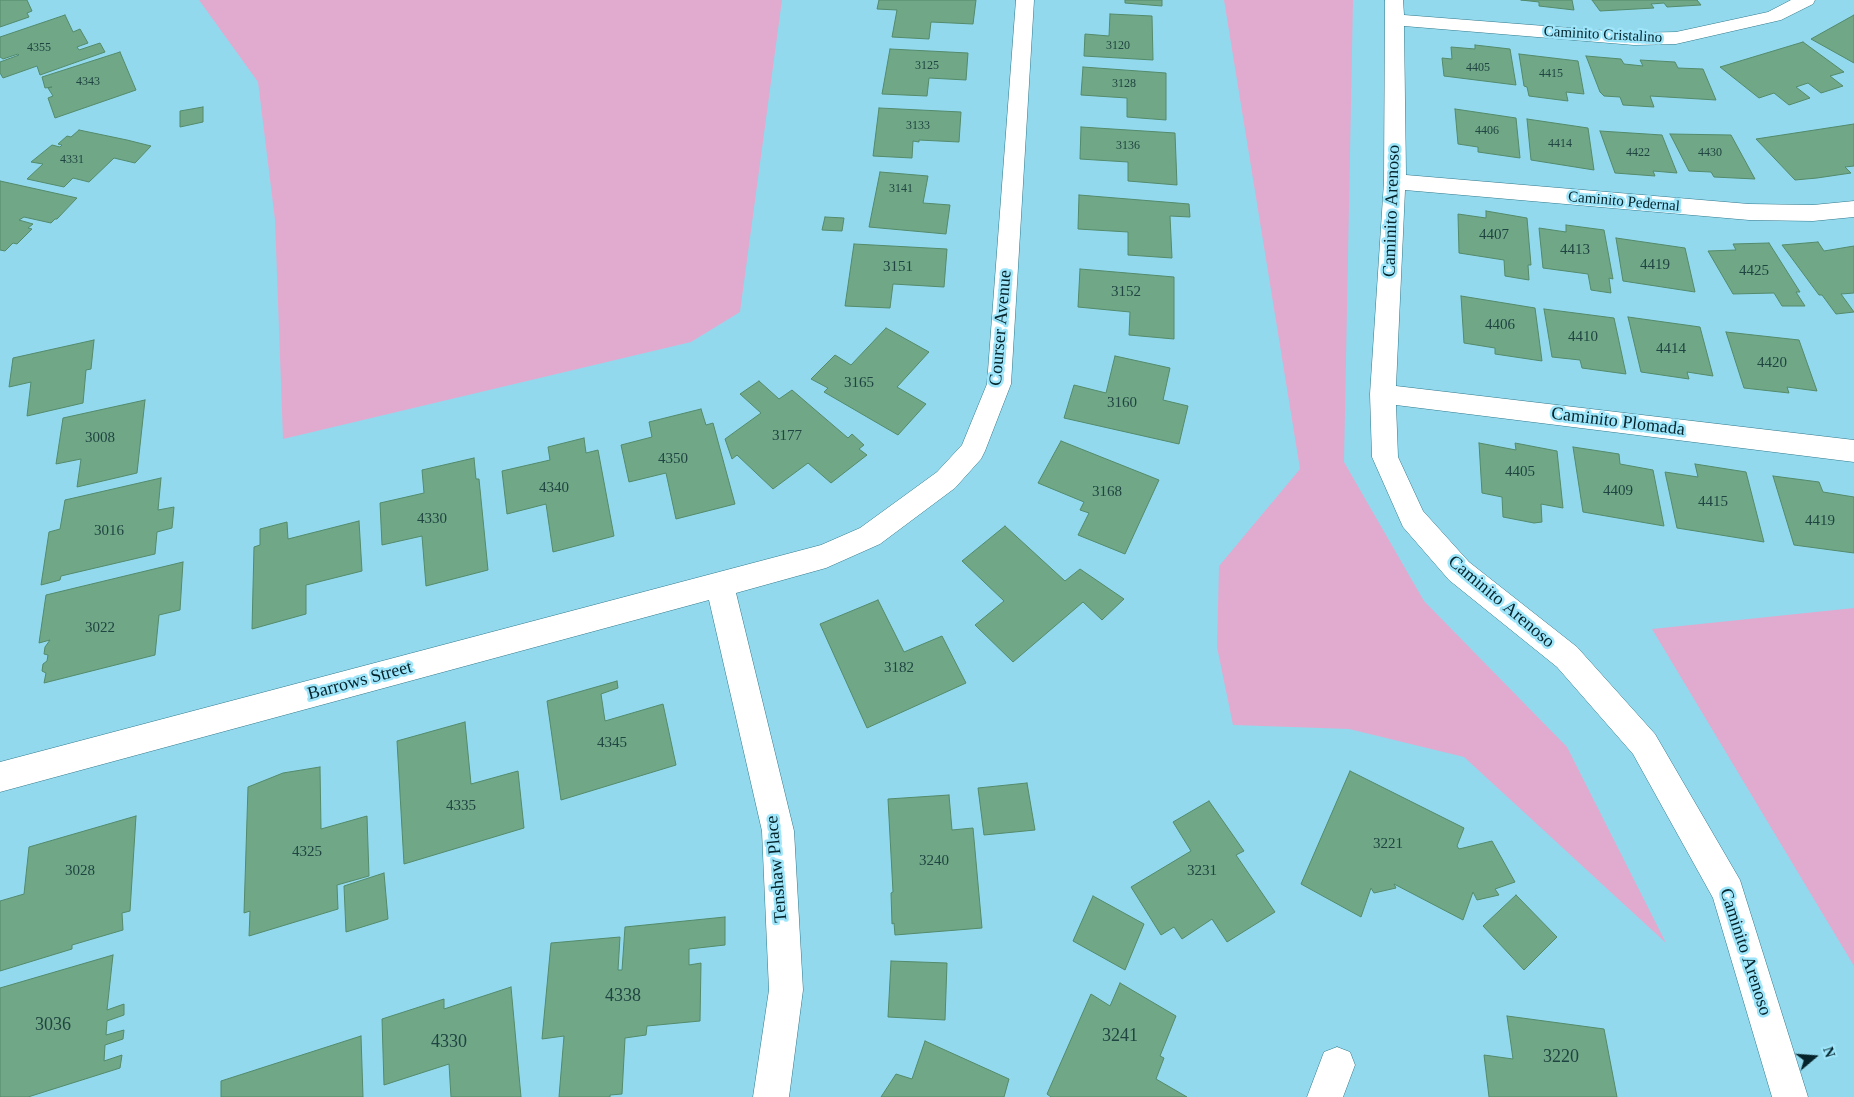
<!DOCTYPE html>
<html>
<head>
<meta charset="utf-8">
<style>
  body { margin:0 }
  #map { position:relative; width:1854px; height:1097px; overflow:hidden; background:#92d9ed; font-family:Georgia,serif }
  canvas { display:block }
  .north { position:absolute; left:1789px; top:1032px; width:50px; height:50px; -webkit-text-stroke:4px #9fe6fb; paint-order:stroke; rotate:72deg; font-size:14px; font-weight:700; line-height:20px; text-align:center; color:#04232a }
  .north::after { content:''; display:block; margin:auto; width:18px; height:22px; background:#04232a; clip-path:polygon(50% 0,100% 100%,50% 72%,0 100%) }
</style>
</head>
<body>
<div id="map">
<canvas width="1854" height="1097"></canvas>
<div class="north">N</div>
</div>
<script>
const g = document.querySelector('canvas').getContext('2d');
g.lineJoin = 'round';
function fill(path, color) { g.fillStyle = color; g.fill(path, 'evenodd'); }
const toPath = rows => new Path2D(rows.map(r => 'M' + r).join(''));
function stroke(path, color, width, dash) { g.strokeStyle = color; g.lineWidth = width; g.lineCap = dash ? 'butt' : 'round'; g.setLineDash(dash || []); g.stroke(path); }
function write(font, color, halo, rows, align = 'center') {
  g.font = font + ' Georgia,serif'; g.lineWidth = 5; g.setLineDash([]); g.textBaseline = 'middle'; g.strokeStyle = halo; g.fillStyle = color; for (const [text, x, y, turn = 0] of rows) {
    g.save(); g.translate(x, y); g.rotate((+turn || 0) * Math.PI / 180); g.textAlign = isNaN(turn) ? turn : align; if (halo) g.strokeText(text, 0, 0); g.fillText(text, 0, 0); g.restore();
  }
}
fill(toPath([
  [199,0,782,0,740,312,691,342,283,439,275,220,258,82],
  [1224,0,1353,0,1344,462,1424,601,1567,747,1666,943,1464,757,1349,729,1233,725,1217,647,1219,566,1300,469],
  [1854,608,1854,966,1652,629]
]), '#e1abd0');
const building = toPath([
  [0,0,27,0,32,11,27,13,29,17,0,27,0,0],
  [879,0,976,0,973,24,931,22,929,39,892,37,897,10,877,9,879,0],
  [1125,0,1162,0,1162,6,1125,3,1125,0],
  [1521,0,1572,0,1574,10,1539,6,1539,2,1521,0],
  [1592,0,1697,0,1701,5,1667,7,1664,3,1651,4,1654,8,1600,11,1592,0],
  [1110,14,1152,16,1153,60,1084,56,1085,34,1109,36,1110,14],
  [65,15,73,32,80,29,88,43,77,47,79,50,100,43,105,52,40,75,37,66,3,78,0,73,0,62,19,55,18,54,3,59,0,57,0,37,65,15],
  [1854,15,1854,63,1811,39,1854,15],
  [1803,42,1844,72,1830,76,1843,86,1821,93,1808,83,1796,87,1810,98,1789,105,1774,93,1759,98,1720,67,1803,42],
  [1475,45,1510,49,1516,85,1444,76,1442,58,1452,59,1451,47,1475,49,1475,45],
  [890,49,968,53,966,80,929,78,927,96,882,94,890,49],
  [120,52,136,90,55,118,48,98,53,96,48,88,52,87,45,88,42,77,120,52],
  [1519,54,1578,61,1584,94,1566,92,1568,101,1529,96,1527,87,1524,86,1519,54],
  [1586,56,1621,59,1624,64,1643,66,1640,60,1675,62,1678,68,1703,69,1716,100,1650,96,1654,107,1623,105,1620,97,1604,96,1600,92,1586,56],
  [1083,67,1166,73,1166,120,1127,117,1127,98,1081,95,1083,67],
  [203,107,203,122,180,127,180,111,203,107],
  [879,108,961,112,959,142,919,140,919,142,913,141,912,158,873,156,879,108],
  [1455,109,1516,118,1520,158,1478,152,1478,147,1458,144,1455,109],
  [1527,119,1588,128,1594,170,1531,160,1527,119],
  [1854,124,1854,166,1845,167,1851,173,1817,178,1795,180,1756,139,1854,124],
  [1081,127,1175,133,1177,185,1128,181,1128,162,1080,159,1081,127],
  [79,130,127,140,151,146,135,163,114,158,89,182,73,178,64,187,27,179,43,164,31,162,52,145,60,147,62,145,58,144,67,136,71,137,79,130],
  [1600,131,1662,135,1677,173,1653,171,1655,176,1615,173,1600,131],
  [1670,134,1731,135,1755,179,1714,177,1711,172,1689,171,1670,134],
  [880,172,928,176,923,203,950,205,946,234,869,227,880,172],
  [0,181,77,198,57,219,55,219,51,223,24,217,19,220,33,224,28,228,32,229,17,244,13,243,5,251,0,250,0,181],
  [1079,195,1189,204,1190,217,1170,216,1172,258,1128,255,1128,232,1078,229,1079,195],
  [1486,211,1527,218,1531,265,1528,265,1529,280,1505,276,1504,260,1459,253,1458,214,1486,218,1486,211],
  [825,217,844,218,842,231,822,230,825,217],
  [1566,225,1604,230,1613,279,1609,278,1611,293,1591,290,1588,274,1543,268,1539,228,1566,232,1566,225],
  [1616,238,1685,248,1695,292,1623,281,1616,238],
  [1818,242,1824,251,1854,246,1854,293,1841,294,1854,312,1836,314,1822,295,1819,295,1782,245,1818,242],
  [1769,243,1800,292,1796,292,1805,306,1782,306,1774,293,1733,294,1708,251,1736,250,1733,244,1769,243],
  [854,244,947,249,944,287,893,284,890,308,845,306,854,244],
  [1080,269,1174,277,1174,339,1129,335,1130,312,1078,307,1080,269],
  [1461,296,1535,308,1542,361,1495,354,1495,348,1464,343,1461,296],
  [1544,309,1614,318,1626,374,1582,368,1580,360,1552,357,1544,309],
  [1628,317,1700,327,1713,376,1687,372,1689,379,1641,372,1628,317],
  [886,328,929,352,897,387,926,404,898,435,824,392,828,388,811,379,835,355,851,365,886,328],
  [1726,332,1799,340,1817,391,1787,387,1789,393,1744,388,1726,332],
  [94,340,91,369,86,370,83,403,27,416,31,382,9,387,13,358,94,340],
  [1115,356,1170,368,1163,400,1188,406,1179,444,1064,418,1074,385,1106,393,1115,356],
  [759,381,779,399,792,390,848,438,852,434,864,445,859,449,867,455,831,483,808,463,773,489,737,455,732,459,725,439,761,413,740,394,759,381],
  [145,400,137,473,77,487,81,459,56,464,63,418,145,400],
  [701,409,706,425,713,423,735,504,676,519,666,473,629,482,621,445,652,437,649,422,701,409],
  [584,438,586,453,598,450,614,536,553,552,546,504,507,514,502,471,550,460,548,447,584,438],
  [1061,441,1159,480,1125,554,1078,535,1089,513,1080,510,1084,502,1038,483,1061,441],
  [1479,443,1516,450,1515,443,1557,451,1563,508,1541,504,1542,522,1534,523,1503,517,1502,497,1482,493,1479,443],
  [1573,447,1619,454,1620,464,1653,470,1664,526,1583,512,1573,447],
  [474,458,476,479,479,479,488,570,426,586,422,536,382,545,380,503,424,493,422,470,474,458],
  [1695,464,1746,472,1764,542,1677,528,1665,472,1698,477,1695,464],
  [1773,476,1819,482,1823,492,1854,497,1854,553,1794,545,1773,476],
  [161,478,158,510,174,507,172,528,157,532,155,554,61,576,60,580,41,585,49,532,60,529,65,500,161,478],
  [359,521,362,571,306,585,306,614,252,629,254,547,260,545,260,529,287,522,288,539,359,521],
  [1005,526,1065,581,1080,569,1124,599,1102,620,1083,602,1013,662,975,625,1004,601,962,561,1005,526],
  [183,562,180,610,159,615,155,655,44,683,46,673,42,671,43,664,47,661,48,655,44,654,45,647,50,640,39,643,46,595,183,562],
  [878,600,904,652,942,636,966,683,867,728,820,624,878,600],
  [617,681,618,688,601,694,605,721,663,704,676,765,561,800,547,701,617,681],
  [465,722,471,784,518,771,524,828,404,864,397,741,465,722],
  [320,767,321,829,367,816,369,876,337,885,338,909,249,936,250,911,244,913,248,787,283,773,320,767],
  [1350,771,1464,828,1457,846,1459,849,1492,841,1515,882,1495,889,1499,895,1477,900,1473,892,1463,920,1394,884,1396,888,1374,893,1371,888,1361,917,1301,884,1350,771],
  [1027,783,1035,830,984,835,978,788,1027,783],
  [949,795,952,830,973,828,982,928,895,935,894,923,892,924,891,893,893,892,888,799,949,795],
  [1209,801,1244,851,1236,855,1275,912,1227,942,1212,919,1182,939,1174,927,1161,935,1131,887,1191,851,1173,822,1209,801],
  [136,816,130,911,122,913,123,930,72,945,72,949,0,971,0,901,24,894,29,847,136,816],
  [384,873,388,919,346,932,344,886,384,873],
  [1516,895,1557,937,1524,970,1483,926,1516,895],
  [1093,896,1144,924,1125,970,1073,941,1093,896],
  [725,917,725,945,689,949,689,965,701,963,700,1021,647,1026,646,1035,625,1038,622,1094,610,1095,610,1097,559,1097,564,1036,542,1039,551,943,620,937,618,970,622,970,625,927,725,917],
  [113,955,107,1010,124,1004,124,1015,107,1021,106,1035,124,1030,123,1039,105,1045,104,1061,122,1055,120,1068,28,1097,0,1097,0,988,113,955],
  [891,961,947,963,945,1020,888,1017,891,961],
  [1120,983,1176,1016,1160,1056,1164,1058,1156,1079,1187,1097,1051,1097,1047,1094,1091,994,1110,1006,1120,983],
  [511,987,521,1097,451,1097,449,1064,384,1085,382,1019,444,999,444,1009,511,987],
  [1507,1016,1604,1029,1617,1097,1489,1097,1484,1055,1513,1059,1507,1016],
  [361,1036,363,1097,221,1097,221,1081,361,1036],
  [925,1041,1009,1079,1004,1097,881,1097,896,1074,912,1079,925,1041]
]);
fill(building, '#70a787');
stroke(building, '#538a6b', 1);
const minor = toPath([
  [1016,0,1034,0,1011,384,985,451,981,459,955,488,880,544,826,568,736,593,794,831,803,990,789,1097,753,1097,769,990,762,831,709,600,0,792,0,762,821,545,860,528,937,472,962,445,987,384,1016,0],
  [1385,0,1403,0,1404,15,1634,33,1676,32,1768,12,1791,0,1815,0,1813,4,1781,20,1676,44,1634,45,1404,26,1406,175,1749,204,1813,205,1854,201,1854,217,1813,221,1749,220,1405,190,1396,386,1854,440,1854,462,1396,405,1398,457,1423,511,1469,562,1577,647,1655,734,1740,880,1808,1097,1772,1097,1713,898,1633,754,1557,667,1449,580,1403,527,1372,457,1370,394,1384,182,1385,0],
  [1337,1047,1350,1052,1355,1065,1343,1097,1307,1097,1324,1052,1337,1047]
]);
stroke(minor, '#32798c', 1);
fill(minor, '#fff');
write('12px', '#1f4441', null, [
  ["3120",1118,46],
  ["4355",39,48],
  ["3125",927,66],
  ["4405",1478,68],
  ["4415",1551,74],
  ["4343",88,82],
  ["3128",1124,84],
  ["3133",918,126],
  ["4406",1487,131],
  ["4414",1560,144],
  ["3136",1128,146],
  ["4422",1638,153],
  ["4430",1710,153],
  ["4331",72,160],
  ["3141",901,189]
]);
write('15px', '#04232a', '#9fe6fb', [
  ["Caminito Cristalino",1603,35,3],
  ["Caminito Pedernal",1624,202,5]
]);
write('15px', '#1f4441', null, [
  ["4407",1494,235],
  ["4413",1575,250],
  ["4419",1655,265],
  ["3151",898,267],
  ["4425",1754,271],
  ["3152",1126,292],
  ["4406",1500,325],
  ["4410",1583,337],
  ["4414",1671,349],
  ["4420",1772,363],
  ["3165",859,383],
  ["3160",1122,403],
  ["3177",787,436],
  ["3008",100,438],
  ["4350",673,459],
  ["4405",1520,472],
  ["4340",554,488],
  ["4409",1618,491],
  ["3168",1107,492],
  ["4415",1713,502],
  ["4330",432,519],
  ["4419",1820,521],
  ["3016",109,531],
  ["3022",100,628],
  ["3182",899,668],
  ["4345",612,743],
  ["4335",461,806],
  ["3221",1388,844],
  ["4325",307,852],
  ["3240",934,861],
  ["3028",80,871],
  ["3231",1202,871]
]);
write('18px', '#04232a', '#9fe6fb', [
  ["Caminito Arenoso",1392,211,-88],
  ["Courser Avenue",1001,328,-85],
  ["Caminito Plomada",1618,422,7],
  ["Caminito Arenoso",1501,602,40],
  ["Barrows Street",360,681,-15],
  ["Tenshaw Place",777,869,-95],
  ["Caminito Arenoso",1745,952,72]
]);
write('18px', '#1f4441', null, [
  ["4338",623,996],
  ["3036",53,1025],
  ["3241",1120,1036],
  ["4330",449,1042],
  ["3220",1561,1057]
]);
</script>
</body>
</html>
